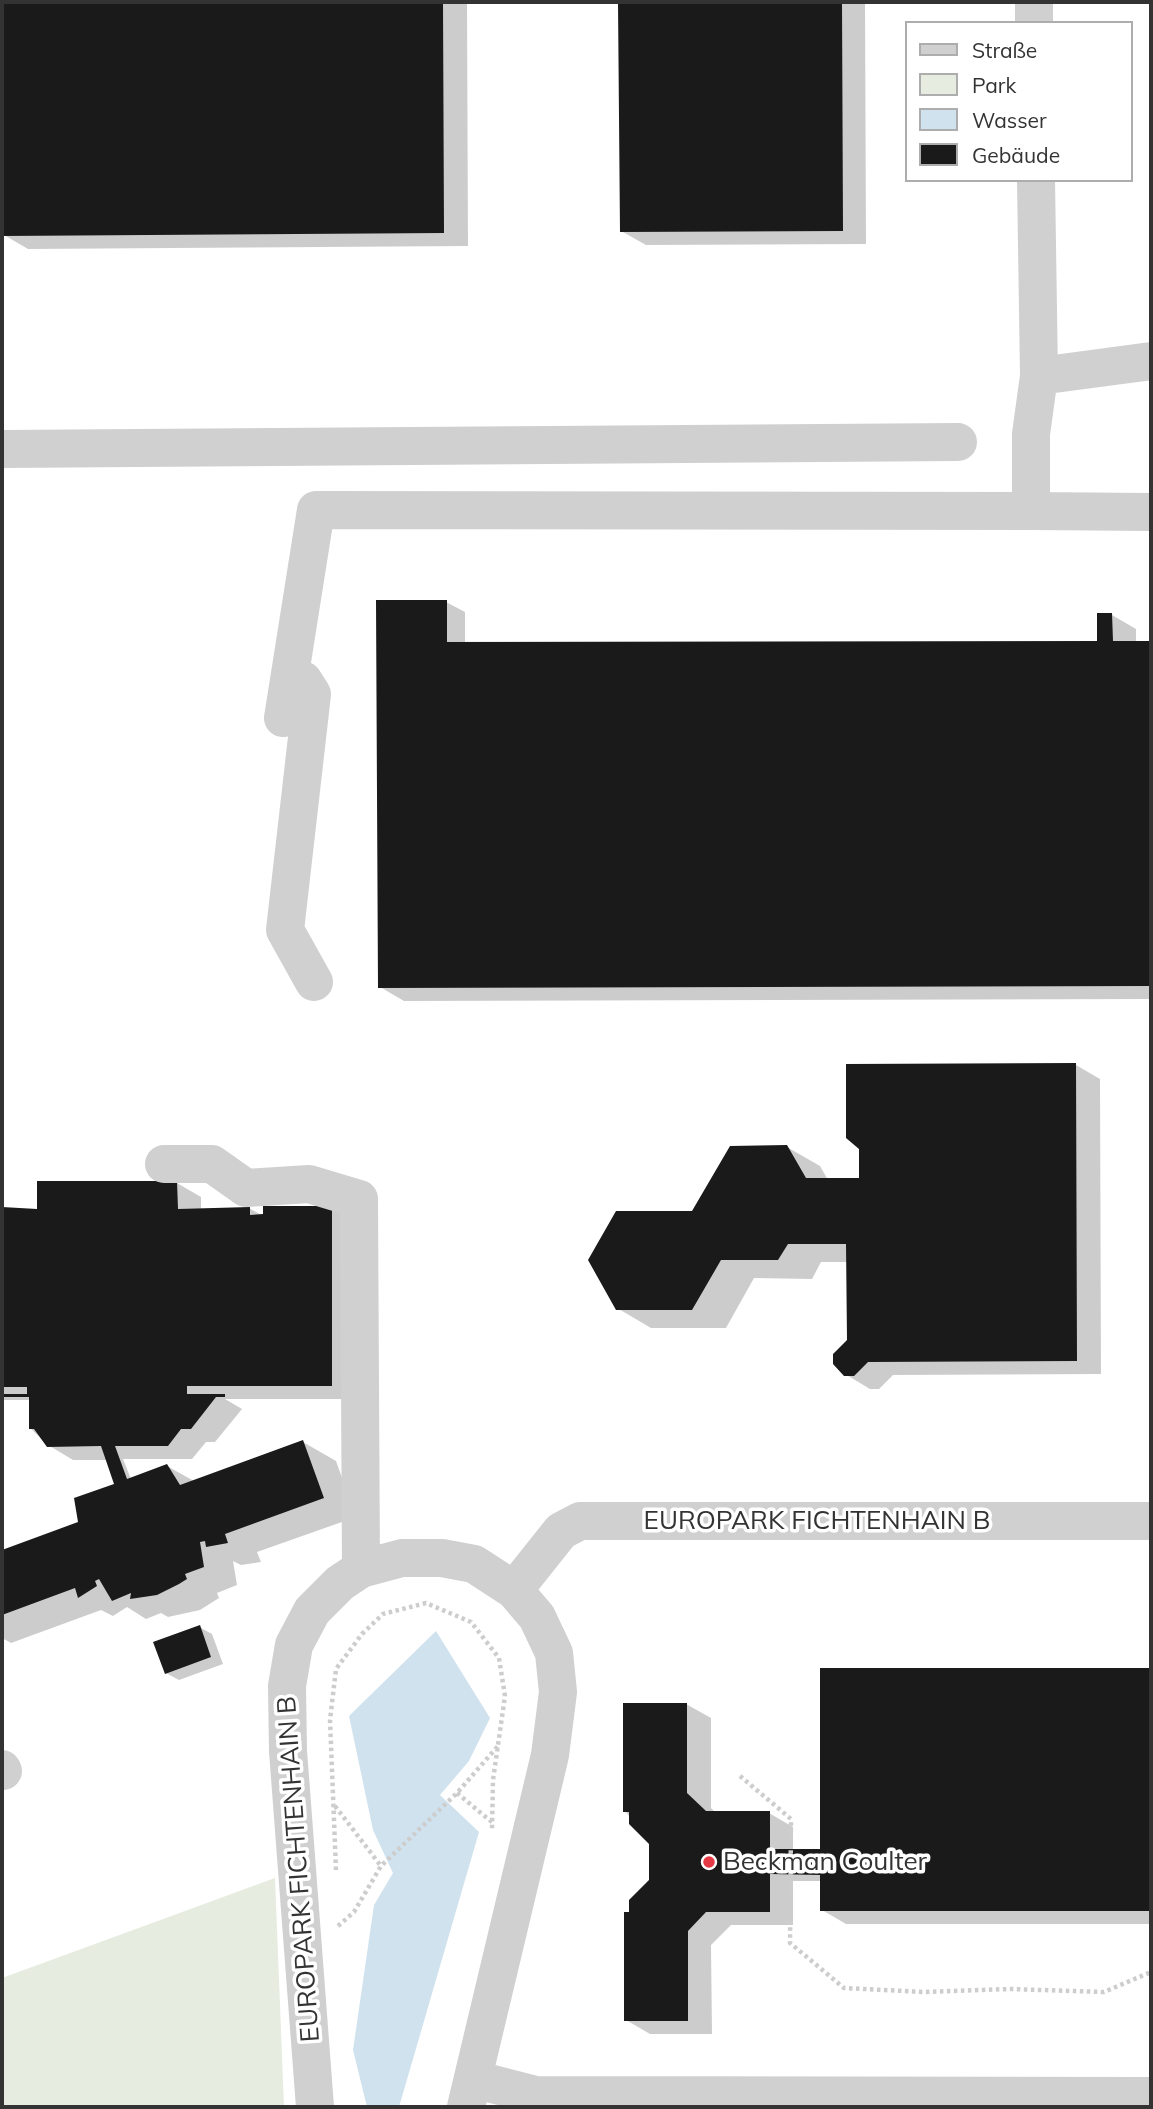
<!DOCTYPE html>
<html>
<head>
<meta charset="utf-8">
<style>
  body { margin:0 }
  #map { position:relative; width:1153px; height:2109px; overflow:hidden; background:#fff; font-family:Mulish,sans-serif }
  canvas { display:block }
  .frame { position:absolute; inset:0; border:4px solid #333; pointer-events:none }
  .legend { position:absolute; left:905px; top:21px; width:228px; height:161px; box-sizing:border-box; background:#fff; border:2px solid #adadad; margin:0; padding:9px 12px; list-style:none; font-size:21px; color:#333 }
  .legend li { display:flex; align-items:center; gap:14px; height:35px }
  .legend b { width:35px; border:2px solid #adadad }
</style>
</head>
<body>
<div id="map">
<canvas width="1153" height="2109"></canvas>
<div class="frame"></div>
<ul class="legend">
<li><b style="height:9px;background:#d0d0d0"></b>Straße</li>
<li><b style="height:19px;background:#e6ecdf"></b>Park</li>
<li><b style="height:19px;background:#cfe2ee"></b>Wasser</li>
<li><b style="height:19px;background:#1a1a1a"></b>Gebäude</li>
</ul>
</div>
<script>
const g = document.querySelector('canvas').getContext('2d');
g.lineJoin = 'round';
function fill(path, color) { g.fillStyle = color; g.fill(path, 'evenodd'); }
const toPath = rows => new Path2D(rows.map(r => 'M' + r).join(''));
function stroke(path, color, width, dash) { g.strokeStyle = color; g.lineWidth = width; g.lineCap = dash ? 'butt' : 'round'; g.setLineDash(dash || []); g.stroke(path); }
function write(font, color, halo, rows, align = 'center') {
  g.font = font + ' Mulish,sans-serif'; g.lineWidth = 7; g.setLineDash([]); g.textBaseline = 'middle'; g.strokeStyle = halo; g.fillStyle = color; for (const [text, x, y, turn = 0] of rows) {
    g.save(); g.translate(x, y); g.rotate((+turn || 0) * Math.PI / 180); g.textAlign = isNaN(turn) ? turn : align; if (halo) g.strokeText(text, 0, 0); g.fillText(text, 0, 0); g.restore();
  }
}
fill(toPath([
  [275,1878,284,2107,2,2107,2,1978]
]), '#e6ecdf');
fill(toPath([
  [436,1631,490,1718,469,1761,440,1795,479,1832,399,2107,367,2107,353,2050,374,1905,393,1873,373,1830,349,1716]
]), '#cfe2ee');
fill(toPath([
  [3,2,467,2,468,246,28,249,4,235],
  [620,2,865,2,866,244,646,245,621,231],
  [446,602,465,612,465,644,1099,643,1112,615,1136,629,1136,642,1151,642,1151,999,404,1001,380,987],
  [1076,1065,1100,1079,1101,1374,893,1375,879,1389,870,1389,845,1374,849,1341,848,1262,821,1262,812,1279,754,1278,726,1328,651,1328,617,1308,693,1213,787,1147,820,1166,828,1180,861,1179],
  [177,1183,201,1197,201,1210,249,1208,263,1216,332,1208,356,1222,356,1399,225,1399,242,1409,215,1442,206,1442,192,1459,123,1459,131,1479,167,1466,194,1481,303,1442,336,1461,356,1517,257,1552,261,1562,241,1565,233,1561,237,1585,217,1593,219,1598,200,1610,168,1617,161,1613,146,1619,127,1607,113,1616,101,1610,11,1643,2,1638,2,1552,80,1523,116,1484,107,1460,73,1460,48,1445,30,1428,29,1400,2,1400,2,1210,38,1211],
  [199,1627,212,1634,223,1664,179,1680,166,1673],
  [822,1670,1151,1670,1151,1924,846,1924,822,1910,822,1881,793,1881,793,1925,731,1925,711,1945,712,2034,650,2034,626,2020,631,1914,651,1881,651,1843,625,1811,686,1704,711,1718,711,1808,716,1813,769,1813,793,1827,793,1850,822,1850]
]), '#0003');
fill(toPath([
  [2,2,443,2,444,233,2,236],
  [618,2,842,2,843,231,620,232],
  [376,600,447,600,447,642,1097,641,1097,613,1112,613,1113,641,1151,641,1151,986,378,988],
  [1076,1063,1077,1361,868,1362,854,1376,844,1376,833,1364,833,1354,847,1340,846,1244,788,1244,778,1260,721,1260,692,1310,616,1310,588,1260,616,1211,692,1211,730,1146,787,1145,806,1178,859,1178,859,1149,846,1138,846,1064],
  [37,1181,177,1181,178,1209,250,1207,250,1215,263,1214,263,1206,332,1206,332,1386,187,1386,187,1394,225,1394,225,1397,216,1397,191,1429,181,1429,168,1446,115,1446,127,1479,167,1464,180,1485,303,1440,324,1498,225,1534,228,1543,206,1547,205,1541,200,1542,204,1567,185,1574,187,1579,179,1584,157,1595,130,1599,131,1593,112,1601,99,1579,95,1581,97,1586,78,1598,75,1588,2,1615,2,1550,78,1522,74,1498,114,1484,101,1446,47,1447,34,1429,29,1429,29,1397,2,1397,2,1394,27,1394,27,1387,2,1387,2,1207,37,1209],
  [200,1625,211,1657,165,1674,153,1642],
  [820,1668,1151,1668,1151,1911,820,1911,820,1875,770,1874,770,1912,706,1912,688,1931,688,2021,624,2021,624,1912,629,1912,629,1900,649,1880,649,1844,629,1824,629,1812,623,1812,623,1703,687,1703,687,1793,706,1811,770,1811,770,1849,820,1849]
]), '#1a1a1a');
stroke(toPath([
  [740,1776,791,1819,790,1943,844,1988,924,1992,1010,1989,1104,1992,1151,1972],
  [457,1793,493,1823],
  [335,1806,381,1866],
  [336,1870,330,1720,336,1669,362,1634,383,1614,426,1603,471,1622,499,1658,505,1696,493,1780,492,1830],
  [338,1926,354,1912,381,1866,457,1793,498,1746]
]), '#cdcdcd', 4.5, [3.5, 3.5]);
stroke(toPath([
  [1034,2,1034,23],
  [1036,180,1039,376,1151,361],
  [1039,376,1031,434,1031,511,1151,512],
  [2,449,958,442],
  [303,680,312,694,285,930,314,982],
  [283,718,316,510,1031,511],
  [164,1164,212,1164,246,1188,309,1184,359,1199,361,1569],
  [514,1590,561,1531,580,1521,1151,1521],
  [2,1769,3,1771],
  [473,2079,535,2095,1151,2096],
  [315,2107,288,1751,287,1686,294,1645,312,1611,340,1583,361,1569,402,1558,442,1558,474,1564,514,1590,537,1617,554,1653,558,1692,550,1755,466,2107]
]), '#d0d0d0', 38);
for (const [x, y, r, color] of [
  [709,1862,7,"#e63946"]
]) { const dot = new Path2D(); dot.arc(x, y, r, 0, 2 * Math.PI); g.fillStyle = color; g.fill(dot); stroke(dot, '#fff', 2.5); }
write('26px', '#333', '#fff', [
  ["EUROPARK FICHTENHAIN B",817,1521],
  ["EUROPARK FICHTENHAIN B",299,1869,-94]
]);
write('26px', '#333', '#fff', [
  ["Beckman Coulter",723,1862]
], 'left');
</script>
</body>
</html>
